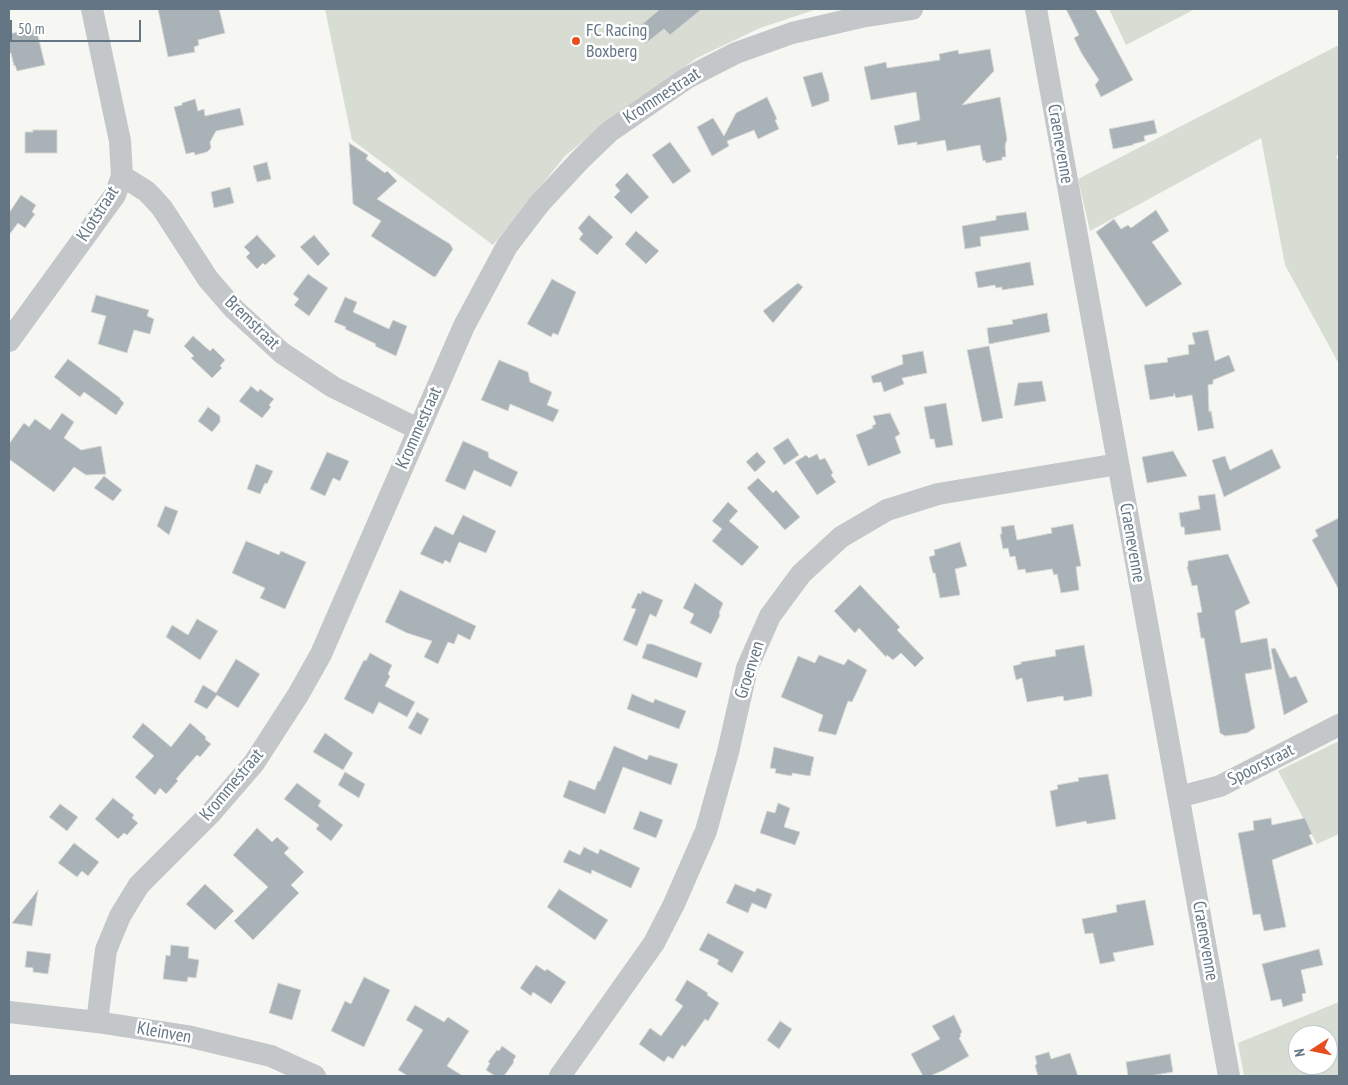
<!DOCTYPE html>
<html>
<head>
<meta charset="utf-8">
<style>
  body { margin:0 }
  #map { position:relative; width:1348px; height:1085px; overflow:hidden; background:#f6f6f2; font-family:"PT Sans Narrow",sans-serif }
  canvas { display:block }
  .frame { position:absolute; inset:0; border:10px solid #647684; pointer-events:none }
  .north { position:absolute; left:1288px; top:1025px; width:50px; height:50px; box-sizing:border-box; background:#fff; border:1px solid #c1c8ce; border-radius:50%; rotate:259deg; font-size:14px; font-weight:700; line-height:20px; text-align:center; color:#647684 }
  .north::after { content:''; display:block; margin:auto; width:18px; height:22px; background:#e84d20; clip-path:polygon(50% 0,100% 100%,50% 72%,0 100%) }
  .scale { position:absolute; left:10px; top:20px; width:131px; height:22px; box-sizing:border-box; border:2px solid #647684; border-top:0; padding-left:6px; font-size:15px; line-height:18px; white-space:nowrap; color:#647684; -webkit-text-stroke:4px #fff; paint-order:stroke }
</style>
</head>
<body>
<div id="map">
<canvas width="1348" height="1085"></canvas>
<div class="frame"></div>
<div class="north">N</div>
<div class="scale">50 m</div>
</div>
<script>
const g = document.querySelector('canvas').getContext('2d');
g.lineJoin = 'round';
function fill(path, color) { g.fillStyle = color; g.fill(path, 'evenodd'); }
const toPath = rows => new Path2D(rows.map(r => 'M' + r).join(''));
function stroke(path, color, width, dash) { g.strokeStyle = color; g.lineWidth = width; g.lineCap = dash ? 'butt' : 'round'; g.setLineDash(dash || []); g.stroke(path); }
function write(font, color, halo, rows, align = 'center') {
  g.font = font + ' "PT Sans Narrow",sans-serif'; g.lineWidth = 5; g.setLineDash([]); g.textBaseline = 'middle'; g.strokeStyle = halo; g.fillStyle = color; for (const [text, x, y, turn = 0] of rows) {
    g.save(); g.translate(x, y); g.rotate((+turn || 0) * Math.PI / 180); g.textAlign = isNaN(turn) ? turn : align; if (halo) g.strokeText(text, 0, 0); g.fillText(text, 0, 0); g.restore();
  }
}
fill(toPath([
  [325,9,817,9,760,28,697,58,614,116,565,156,493,245,352,140],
  [1109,9,1195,9,1126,45],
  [1339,45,1339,154,1336,156,1339,162,1339,364,1285,265,1261,138,1090,231,1078,179],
  [1339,741,1339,834,1317,844,1278,771],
  [1339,1002,1339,1076,1244,1076,1238,1043],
  [1298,1035,1328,1035,1328,1065,1298,1065]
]), '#d7ddd3');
const building = toPath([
  [158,9,219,9,225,33,198,40,199,45,194,47,195,52,168,57,158,9],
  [660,9,702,9,670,35,664,29,645,44,634,31,660,9],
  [1066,9,1095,9,1133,80,1101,97,1095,85,1099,80,1082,54,1074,38,1079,35,1066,9],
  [36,28,45,65,17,71,15,65,14,66,11,53,9,53,9,34,36,28],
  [990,49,994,71,962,105,1000,97,1007,139,1005,146,1006,157,1002,157,1002,160,986,163,985,160,983,161,980,145,947,151,945,140,917,145,917,142,898,145,894,126,920,120,916,92,871,100,864,67,886,62,887,68,940,60,939,54,958,50,959,54,990,49],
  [822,72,829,95,829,101,812,107,803,77,822,72],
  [767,97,777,119,775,120,779,129,758,139,754,130,727,141,729,146,712,156,697,127,713,118,724,136,736,113,767,97],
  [195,99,198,111,204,109,205,116,240,108,244,125,216,131,210,142,211,148,207,152,195,155,194,152,186,154,174,107,182,105,182,103,195,99],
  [1154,120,1157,133,1144,136,1145,141,1133,144,1133,145,1113,149,1109,129,1154,120],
  [33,130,57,130,57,153,25,153,25,132,33,132,33,130],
  [670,142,691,171,673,184,652,155,670,142],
  [349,143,368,155,366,159,385,173,387,171,397,181,377,199,450,244,453,249,436,276,434,277,371,236,381,221,353,204,349,143],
  [267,162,271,179,257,182,253,166,267,162],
  [627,173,649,197,631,214,614,197,620,191,615,185,627,173],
  [230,187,234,203,214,208,211,192,230,187],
  [21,195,36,205,32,212,35,214,25,228,18,223,9,235,9,213,21,195],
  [1156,210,1169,231,1152,242,1182,284,1146,307,1096,232,1114,219,1121,229,1128,225,1131,228,1156,210],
  [1026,212,1029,230,980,237,981,246,965,249,962,226,996,220,996,216,1026,212],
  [589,215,613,237,597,255,579,239,583,234,578,228,589,215],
  [636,231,659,251,646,264,625,244,636,231],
  [257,235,276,256,265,265,263,263,257,269,246,257,250,253,244,247,257,235],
  [314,235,330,254,318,266,300,247,314,235],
  [1030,262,1034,285,1002,290,1002,287,996,288,995,285,978,288,975,272,1030,262],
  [308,274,328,288,309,316,294,305,299,299,293,294,308,274],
  [552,279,576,292,558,335,553,333,551,337,527,324,552,279],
  [798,283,803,287,773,323,763,311,798,283],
  [96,295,149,310,147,316,154,319,150,334,134,330,127,353,98,344,106,316,91,312,96,295],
  [345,297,357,302,353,312,389,329,393,320,407,326,396,356,375,346,376,344,345,329,346,327,334,322,345,297],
  [1047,313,1050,332,989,344,987,328,1013,324,1012,320,1047,313],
  [1208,330,1215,361,1229,355,1235,371,1213,380,1213,384,1208,385,1209,412,1211,411,1214,428,1198,431,1192,395,1176,398,1174,393,1174,396,1150,400,1144,365,1168,362,1167,358,1189,354,1188,345,1195,344,1192,333,1208,330],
  [193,336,210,351,213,348,225,360,220,366,222,368,212,378,191,358,194,356,184,346,193,336],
  [989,346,1003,418,982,422,967,350,989,346],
  [923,351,927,373,902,378,904,384,884,392,881,382,873,383,871,376,903,364,902,355,923,351],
  [68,359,120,398,120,399,124,403,116,415,84,392,80,397,54,377,68,359],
  [499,360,528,372,530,382,552,392,547,405,559,410,553,422,510,404,508,411,481,400,499,360],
  [1042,381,1046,401,1014,406,1018,383,1042,381],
  [251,386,258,392,260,389,274,399,269,405,271,407,262,418,239,401,251,386],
  [946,403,953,445,936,448,934,439,930,439,924,407,946,403],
  [208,407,220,416,220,422,212,432,198,421,208,407],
  [62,413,74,422,64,438,81,450,101,446,106,474,86,475,74,467,54,492,9,459,9,444,24,423,29,427,35,419,50,430,62,413],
  [890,413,900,434,895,437,901,453,868,466,856,435,873,428,872,426,876,424,873,416,890,413],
  [788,438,799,455,784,465,773,448,788,438],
  [463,441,488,452,489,458,518,472,511,487,474,470,465,490,445,481,463,441],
  [1272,449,1281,468,1224,497,1212,460,1225,456,1230,470,1272,449],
  [1173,451,1187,476,1147,483,1142,457,1173,451],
  [327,452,349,461,340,481,333,478,325,496,310,489,327,452],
  [757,452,766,462,755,472,746,462,757,452],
  [817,454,820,460,825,458,833,473,831,475,836,482,817,495,795,462,806,455,809,458,817,454],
  [256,464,273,471,267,484,265,483,260,494,247,489,256,464],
  [104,476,122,490,113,501,94,488,104,476],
  [758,478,773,493,776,490,800,517,785,530,747,488,758,478],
  [1215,494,1221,530,1185,535,1184,527,1181,527,1179,513,1200,509,1198,496,1215,494],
  [728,502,738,511,729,521,759,547,742,566,712,541,722,529,712,521,728,502],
  [165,506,178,511,169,535,157,526,165,506],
  [463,515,496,531,486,553,459,542,450,563,445,560,443,564,420,554,435,526,453,535,463,515],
  [1339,518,1339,590,1312,540,1318,536,1315,530,1339,518],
  [1073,524,1081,566,1076,567,1079,590,1061,593,1057,574,1054,575,1052,569,1026,573,1025,569,1018,570,1015,556,1010,557,1008,548,1003,549,1000,534,1002,534,1001,527,1014,525,1017,540,1052,533,1051,528,1073,524],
  [246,541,279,555,281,551,306,562,285,609,260,598,265,588,232,573,246,541],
  [960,542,967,566,955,569,960,595,940,598,935,573,933,573,929,557,935,555,934,550,960,542],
  [1228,554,1250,603,1235,611,1241,643,1267,638,1272,669,1245,674,1255,728,1247,733,1225,736,1220,733,1204,638,1201,638,1197,613,1202,612,1197,585,1192,586,1187,567,1188,566,1188,561,1228,554],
  [695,583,723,603,719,613,720,615,711,634,690,623,694,614,683,608,695,583],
  [860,585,900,627,897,630,924,658,915,667,901,653,893,660,887,655,886,657,859,628,855,633,834,611,860,585],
  [400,590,476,626,470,640,458,634,454,644,448,642,438,664,424,657,432,641,407,633,385,622,400,590],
  [642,591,663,600,656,617,650,614,637,646,623,640,636,609,631,608,638,593,641,594,642,591],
  [197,619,218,631,200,660,166,637,172,625,188,635,197,619],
  [647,644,652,644,702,663,697,678,642,658,647,644],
  [1084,645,1092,690,1092,696,1064,701,1063,696,1027,702,1022,678,1016,680,1013,666,1021,664,1021,662,1056,656,1055,650,1084,645],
  [1275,648,1290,678,1296,676,1308,702,1284,715,1271,649,1275,648],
  [370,653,392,665,388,674,390,676,385,686,415,702,407,717,379,702,373,714,344,699,364,660,366,661,370,653],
  [819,655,844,665,848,659,867,670,852,702,848,701,836,735,818,731,823,715,781,697,798,656,815,663,819,655],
  [236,659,260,674,238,708,217,695,207,709,194,702,203,685,216,693,236,659],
  [632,694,653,703,655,699,686,711,679,729,627,709,632,694],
  [417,712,429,719,421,735,408,728,417,712],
  [143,723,171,747,190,723,206,737,205,739,211,744,200,757,197,755,176,779,178,781,166,794,160,788,155,795,135,777,154,756,132,737,143,723],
  [325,733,353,753,343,770,313,752,325,733],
  [614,746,647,760,649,755,678,764,671,785,623,767,605,814,563,797,569,780,595,790,598,781,600,781,614,746],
  [774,747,814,757,810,776,792,773,792,776,775,773,776,769,770,768,774,747],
  [345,772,365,784,359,798,338,785,345,772],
  [1108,774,1116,819,1087,824,1086,821,1056,827,1050,791,1058,789,1057,785,1079,781,1078,778,1108,774],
  [297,783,321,801,318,806,343,825,331,841,316,829,319,825,284,799,297,783],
  [113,798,134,815,132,818,138,823,127,835,124,833,118,839,95,819,113,798],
  [778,803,790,808,784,827,800,832,795,845,760,833,767,811,775,813,778,803],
  [60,804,78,817,67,831,49,817,60,804],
  [640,811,663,820,656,838,633,829,640,811],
  [1271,818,1272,825,1305,818,1312,834,1309,835,1313,844,1272,860,1286,927,1264,931,1260,914,1253,915,1238,833,1254,830,1253,821,1271,818],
  [257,828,272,842,277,837,289,848,284,853,304,872,291,885,299,893,253,940,234,921,268,887,233,855,257,828],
  [74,843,99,862,88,876,82,871,77,877,58,863,74,843],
  [584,847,598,854,600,849,640,868,631,888,592,870,591,874,563,862,569,850,580,855,584,847],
  [205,884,234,911,215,930,186,904,205,884],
  [735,884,755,892,757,888,772,894,766,909,752,903,748,913,726,903,735,884],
  [559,889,608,920,595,940,547,907,559,889],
  [38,890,32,926,12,923,38,890],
  [1145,900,1154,945,1113,953,1115,961,1100,964,1093,933,1085,934,1082,919,1117,912,1116,905,1145,900],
  [708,933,744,952,732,973,717,964,719,960,699,950,708,933],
  [171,945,189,947,188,958,199,960,196,978,188,977,187,982,163,979,166,955,170,956,171,945],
  [1319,949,1323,965,1301,970,1306,993,1302,994,1303,1001,1283,1007,1281,999,1271,1001,1262,964,1319,949],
  [27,951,51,954,48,974,33,972,33,968,25,967,27,951],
  [536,965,545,971,547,969,566,982,551,1004,533,992,531,996,520,988,536,965],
  [364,977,390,990,364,1047,331,1031,345,1001,351,1004,364,977],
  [687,980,708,993,707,995,719,1003,708,1021,705,1019,685,1047,682,1045,673,1059,668,1056,664,1062,639,1044,650,1028,661,1036,683,1006,675,1000,687,980],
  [278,983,301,990,292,1020,269,1013,278,983],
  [415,1005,444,1022,448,1017,469,1031,447,1066,463,1076,408,1076,398,1070,423,1030,406,1020,415,1005],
  [954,1015,962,1032,960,1034,961,1036,959,1038,969,1056,944,1070,930,1076,923,1076,911,1054,940,1039,932,1026,954,1015],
  [780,1021,792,1029,779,1049,767,1040,780,1021],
  [502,1046,516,1056,513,1061,514,1062,504,1076,495,1076,486,1070,490,1063,488,1062,497,1050,499,1051,502,1046],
  [1049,1052,1051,1059,1070,1053,1078,1076,1038,1076,1035,1065,1037,1064,1035,1056,1049,1052],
  [1170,1054,1173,1072,1149,1076,1128,1076,1126,1062,1170,1054]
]);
fill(building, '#a9b2b7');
stroke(building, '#d7d7d5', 1);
stroke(toPath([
  [1036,9,1229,1076],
  [122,176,146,191,153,198,162,208,208,279,234,309,282,353,333,387,418,429],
  [9,341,115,195,122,176,120,141,92,9],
  [1179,797,1220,786,1339,725],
  [9,1012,97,1022,187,1036,271,1056,315,1076],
  [97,1022,106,950,120,916,139,885,210,814,254,763,298,695,321,654,464,326,507,246,540,203,580,160,609,132,687,78,736,53,792,33,861,17,912,9],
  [560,1076,654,943,674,904,706,831,728,752,747,668,770,616,801,574,841,537,887,510,938,494,1118,464]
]), '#c3c7ca', 22);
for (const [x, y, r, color] of [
  [576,41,5,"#e84d20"]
]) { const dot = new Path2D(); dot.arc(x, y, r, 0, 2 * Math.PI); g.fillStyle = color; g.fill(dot); stroke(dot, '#fff', 2); }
write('18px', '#647684', '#fff', [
  ["FC Racing",586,31],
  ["Boxberg",586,52]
], 'left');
write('18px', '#647684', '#fff', [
  ["Krommestraat",662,96,-33],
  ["Craenevenne",1060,144,80],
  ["Klotstraat",98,214,-57],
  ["Bremstraat",252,323,44],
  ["Krommestraat",419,428,-66],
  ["Craenevenne",1132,543,80],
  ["Groenven",750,670,-72],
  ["Spoorstraat",1261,765,-27],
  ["Krommestraat",232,785,-50],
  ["Craenevenne",1205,941,80],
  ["Kleinven",164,1033,10]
]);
</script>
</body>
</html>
